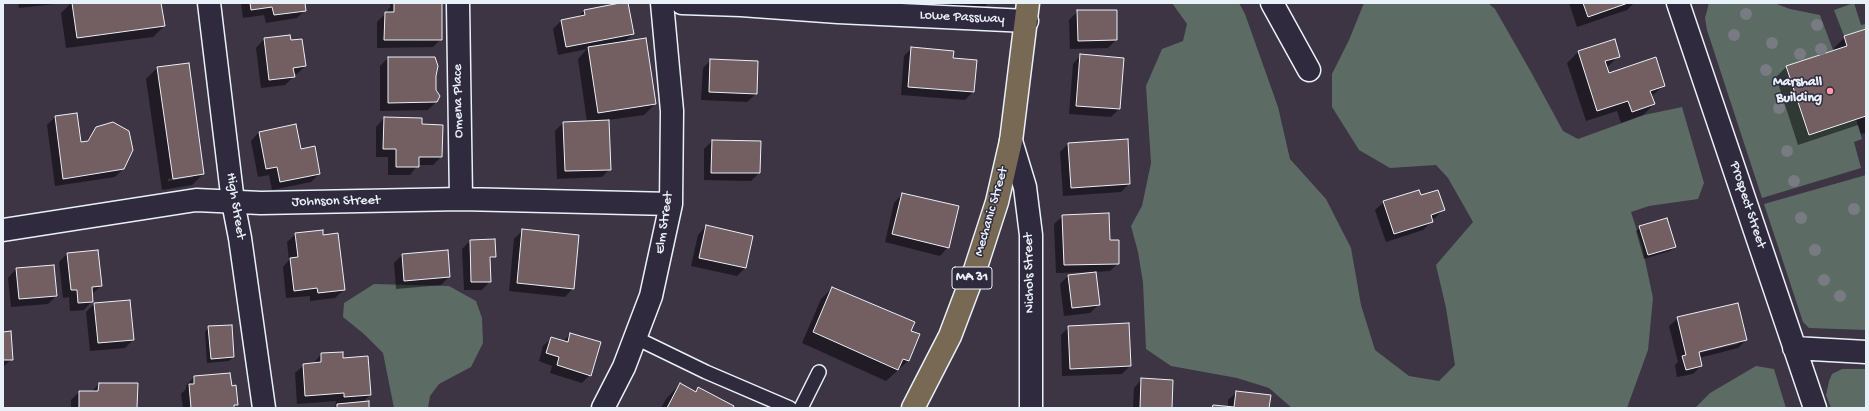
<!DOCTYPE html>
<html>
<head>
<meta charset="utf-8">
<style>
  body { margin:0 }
  #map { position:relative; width:1869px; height:411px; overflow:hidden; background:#3d3444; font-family:"Gochi Hand",sans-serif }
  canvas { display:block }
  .frame { position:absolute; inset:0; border:4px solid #e8f1f8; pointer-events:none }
</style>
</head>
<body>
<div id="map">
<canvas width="1869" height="411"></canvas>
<div class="frame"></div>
</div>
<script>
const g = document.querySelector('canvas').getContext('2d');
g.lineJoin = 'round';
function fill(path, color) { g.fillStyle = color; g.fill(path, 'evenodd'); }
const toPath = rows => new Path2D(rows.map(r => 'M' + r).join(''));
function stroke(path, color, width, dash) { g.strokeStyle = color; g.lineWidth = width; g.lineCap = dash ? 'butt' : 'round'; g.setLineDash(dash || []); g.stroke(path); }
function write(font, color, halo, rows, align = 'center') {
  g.font = font + ' "Gochi Hand",sans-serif'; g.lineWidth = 3; g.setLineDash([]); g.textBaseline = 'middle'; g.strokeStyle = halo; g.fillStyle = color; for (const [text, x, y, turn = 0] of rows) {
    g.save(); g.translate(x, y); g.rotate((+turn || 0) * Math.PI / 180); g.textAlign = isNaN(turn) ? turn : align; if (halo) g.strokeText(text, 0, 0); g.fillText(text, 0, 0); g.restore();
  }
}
fill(toPath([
  [1172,3,1239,3,1245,14,1278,107,1290,159,1326,199,1351,248,1361,305,1375,350,1409,376,1439,381,1455,365,1446,308,1436,265,1473,222,1448,178,1436,165,1390,168,1359,150,1332,107,1332,74,1349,40,1364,3,1488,3,1495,9,1531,72,1563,131,1578,139,1644,115,1682,107,1704,183,1698,199,1649,206,1631,212,1642,246,1653,298,1648,350,1627,408,1292,408,1269,388,1237,378,1171,366,1146,349,1143,283,1138,252,1131,226,1142,206,1151,163,1146,86,1162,49,1183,41,1187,24],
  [1709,3,1774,3,1790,9,1820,15,1833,50,1786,66,1809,135,1856,119,1862,139,1854,142,1861,168,1762,198,1707,30,1705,18],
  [1854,3,1861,25,1866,24,1866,29,1844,36,1834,10],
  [1866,175,1866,330,1809,328,1803,322,1764,204],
  [374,284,449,286,476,301,482,318,483,343,471,367,439,384,430,396,428,408,394,408,383,353,364,334,343,317,344,303],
  [1756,366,1774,369,1786,408,1695,408,1710,393],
  [1842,369,1866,369,1866,408,1831,408,1826,395,1829,381,1832,374]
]), '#5c6c64');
fill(toPath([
  [18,3,64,3,19,8],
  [71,3,160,3,164,26,153,37,66,48,61,13],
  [241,3,304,3,305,10,297,18,266,23,264,15,243,18],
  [390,3,441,3,441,39,433,47,377,48,377,22,386,13,390,7],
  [627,3,633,34,624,42,645,39,655,104,644,115,608,120,610,169,602,177,557,179,555,131,563,123,587,122,578,59,587,49,558,55,553,29,561,21,577,18,584,11],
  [928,3,988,3,979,14,927,6],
  [1569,3,1634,3,1627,10,1577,27],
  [1078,11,1116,11,1116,40,1108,48,1070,49,1069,20],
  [1866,30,1866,133,1861,134,1858,125,1798,145,1776,77,1787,66,1835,51,1834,48,1845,37],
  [289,36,290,41,305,66,297,74,293,74,294,76,285,85,261,88,256,48,264,39],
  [1614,40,1619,56,1606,68,1608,74,1664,85,1651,97,1654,104,1643,115,1621,123,1617,111,1586,121,1567,63,1578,52],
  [912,48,952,59,975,61,973,92,965,100,901,95,904,56],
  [1081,55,1123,59,1119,109,1111,117,1069,114,1073,64],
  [388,58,435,75,436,102,428,110,380,111,380,66],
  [711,60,756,94,747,102,701,100,703,68],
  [157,68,203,174,192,185,162,190,146,79],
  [193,175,193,177,168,181,168,179],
  [55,117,80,143,85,143,97,128,123,169,115,177,55,186,47,125],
  [384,118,421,125,441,157,433,165,418,165,410,175,388,175,388,157,376,157,376,127],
  [259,132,300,151,314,148,319,174,311,182,272,190,269,175,258,177,251,141],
  [1127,140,1129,184,1121,192,1063,196,1060,152,1068,144],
  [712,141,759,173,751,181,704,180,704,149],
  [902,194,948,247,940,256,885,242,894,203],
  [1420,196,1443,210,1435,218,1431,220,1432,221,1423,230,1386,242,1375,210,1384,202],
  [1063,216,1118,263,1110,271,1095,272,1099,304,1090,313,1064,316,1060,284,1068,276,1089,274,1089,272,1056,273,1054,224],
  [706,226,745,268,737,276,691,266,698,235],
  [1640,227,1675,247,1670,251,1644,259,1636,231],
  [522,231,573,288,565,297,509,291,514,239],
  [296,234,322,236,344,290,335,298,310,301,310,296,286,298,283,267,289,260,287,242],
  [470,241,494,256,489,261,490,281,482,290,464,290,462,249],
  [67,254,101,286,92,294,92,301,84,310,70,311,69,297,63,298,59,262],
  [402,255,449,277,441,285,396,289,394,263],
  [16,269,56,296,48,304,11,307,8,278],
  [832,288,918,335,908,361,886,381,802,343,821,299],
  [129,301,133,340,125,348,90,351,86,312,94,304],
  [1678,318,1746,340,1738,348,1699,358,1701,366,1693,374,1677,377,1675,365,1678,362,1669,326],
  [1738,342,1738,344,1695,354,1694,352],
  [209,327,233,357,229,361,207,363,205,332],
  [1069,327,1130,366,1122,374,1062,376,1061,335],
  [3,333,12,359,3,367],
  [571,334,590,375,582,383,550,373,552,366,539,361,543,346,552,338,563,341],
  [321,354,343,359,367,357,370,395,363,402,368,408,335,408,336,401,297,404,295,373,304,365,313,364],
  [194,377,231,387,237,404,233,408,183,408,181,394,186,389,186,386],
  [1142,379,1171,408,1133,408,1134,388],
  [99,384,136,408,71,408,71,400,79,392,91,392],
  [680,384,695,392,699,389,732,408,661,408,666,399],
  [1237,392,1268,408,1211,408,1213,406,1228,407,1228,400]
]), '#0007');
const building = toPath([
  [72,3,161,3,165,26,77,38,72,3],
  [250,3,305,3,306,11,274,15,272,7,251,10,250,3],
  [394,3,442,3,442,40,384,40,385,12,394,12,394,3],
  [620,3,628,3,634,34,566,47,561,20,585,15,584,10,620,3],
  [1583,3,1628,3,1588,17,1583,3],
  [1077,10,1117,10,1117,40,1078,41,1077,10],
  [1866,29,1866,116,1809,135,1786,66,1847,46,1844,36,1866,29],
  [290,35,291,40,302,39,306,66,293,68,295,77,269,80,264,38,290,35],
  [646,38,656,104,598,113,588,47,646,38],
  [1615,39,1620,57,1605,61,1609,73,1656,57,1665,86,1650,91,1655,104,1632,112,1628,101,1597,111,1578,51,1615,39],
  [911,47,954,51,953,58,977,60,974,92,908,87,911,47],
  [1080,54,1124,58,1120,109,1076,106,1080,54],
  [388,57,435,57,438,66,436,76,436,90,440,96,437,102,388,103,388,57],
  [710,59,758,61,757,94,709,92,710,59],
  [189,63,204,174,173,179,157,67,189,63],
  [77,113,81,142,88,141,96,127,113,122,129,131,133,150,124,169,63,179,55,116,77,113],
  [384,117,422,118,422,124,443,125,442,157,419,157,419,167,396,167,396,149,383,149,384,117],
  [609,120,611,170,565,171,563,122,609,120],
  [296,124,301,149,315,146,320,174,280,182,277,167,266,169,259,132,296,124],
  [1128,139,1130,184,1071,188,1068,143,1128,139],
  [712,140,761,141,760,173,711,173,712,140],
  [1419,190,1421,195,1438,190,1445,210,1431,215,1433,222,1394,234,1383,201,1419,190],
  [902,193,959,206,949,248,892,234,902,193],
  [1109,213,1110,240,1119,240,1119,264,1064,265,1062,215,1109,213],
  [1667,218,1676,247,1648,255,1639,226,1667,218],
  [706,225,753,236,746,268,699,258,706,225],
  [522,229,579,235,574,289,517,283,522,229],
  [323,230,323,235,338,233,345,290,318,293,317,288,294,291,290,258,298,257,295,233,323,230],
  [495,239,496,257,490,257,491,282,471,282,470,240,495,239],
  [98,250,102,286,92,287,93,302,78,303,77,290,71,290,67,253,98,250],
  [448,250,450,277,404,281,402,254,448,250],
  [54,265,57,296,19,299,16,268,54,265],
  [1096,272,1100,305,1072,308,1068,275,1096,272],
  [832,287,915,322,911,331,920,334,909,361,903,359,898,370,813,332,832,287],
  [130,300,134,340,98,343,94,303,130,300],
  [1738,303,1747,340,1699,352,1702,366,1686,370,1682,356,1686,355,1677,317,1738,303],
  [1129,323,1131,366,1070,369,1068,326,1129,323],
  [232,325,234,357,211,359,208,326,232,325],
  [11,331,13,360,3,360,3,332,11,331],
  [570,333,601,342,591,376,557,365,559,357,546,353,551,337,568,342,570,333],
  [343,352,343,358,368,356,371,395,344,397,344,393,305,396,303,364,321,362,321,353,343,352],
  [230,373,232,386,236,385,238,405,234,405,234,408,191,408,189,384,194,384,194,376,230,373],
  [1141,378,1173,380,1172,408,1140,408,1141,378],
  [99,383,138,383,137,408,79,408,79,391,98,391,99,383],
  [680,383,696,392,698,387,734,406,733,408,667,408,680,383],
  [1236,391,1271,395,1269,408,1212,408,1213,405,1234,407,1236,391],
  [369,401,369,408,337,408,337,404,369,401]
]);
fill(building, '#735e61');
stroke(building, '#e8f1f8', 1);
const service = toPath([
  [636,338,706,372,790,408],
  [801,408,819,372]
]);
const minor = toPath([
  [458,3,461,199],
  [682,3,741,5,838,12,1027,21],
  [1272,3,1309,70],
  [1678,3,1815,408],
  [1011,141,1025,187,1031,235,1031,408],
  [3,230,196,200,261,203,461,199,671,204],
  [1794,348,1866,352],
  [603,408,624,367,651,296,671,204,672,111,662,3]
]);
const secondary = toPath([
  [209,3,233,202,240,238,264,408]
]);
const primary = toPath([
  [913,408,950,336,975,270,997,202,1011,141,1028,3]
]);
stroke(service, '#e8f1f8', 16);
stroke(minor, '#e8f1f8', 25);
stroke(secondary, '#e8f1f8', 25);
stroke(primary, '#e8f1f8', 25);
stroke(service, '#2f2a3d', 13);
stroke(minor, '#2f2a3d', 22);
stroke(secondary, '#2f2a3d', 22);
stroke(primary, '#786954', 22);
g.fillStyle = '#787b82';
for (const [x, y] of [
  [1746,14],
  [1817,25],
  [1734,35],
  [1772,43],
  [1821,49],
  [1800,54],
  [1766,70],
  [1779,108],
  [1787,151],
  [1794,181],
  [1854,209],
  [1801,218],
  [1815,250],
  [1824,280],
  [1840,296]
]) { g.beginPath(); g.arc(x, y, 6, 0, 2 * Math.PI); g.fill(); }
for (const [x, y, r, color] of [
  [1830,91,4,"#ff9aa2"]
]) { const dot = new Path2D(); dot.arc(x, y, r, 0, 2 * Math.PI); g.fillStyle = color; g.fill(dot); stroke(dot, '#2f2a3d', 1.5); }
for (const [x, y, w] of [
  [972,278,40]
]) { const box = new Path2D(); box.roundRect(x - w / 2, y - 11, w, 22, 3); g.fillStyle = '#2f2a3d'; g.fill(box); stroke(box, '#e8f1f8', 1); }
write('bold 13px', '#e8f1f8', null, [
  ["MA 31",972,278]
]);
write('14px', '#e8f1f8', '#2f2a3d', [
  ["Lowe Passway",962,18,3],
  ["Omena Place",459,101,-91],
  ["Johnson Street",336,202,-1],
  ["Prospect Street",1747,205,72],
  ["High Street",235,206,81],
  ["Mechanic Street",992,212,-74],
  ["Elm Street",665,223,-82],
  ["Nichols Street",1030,273,-91]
]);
write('bold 14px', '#e8f1f8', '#2f2a3d', [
  ["Marshall",1822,83],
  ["Building",1822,99]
], 'right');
</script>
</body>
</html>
